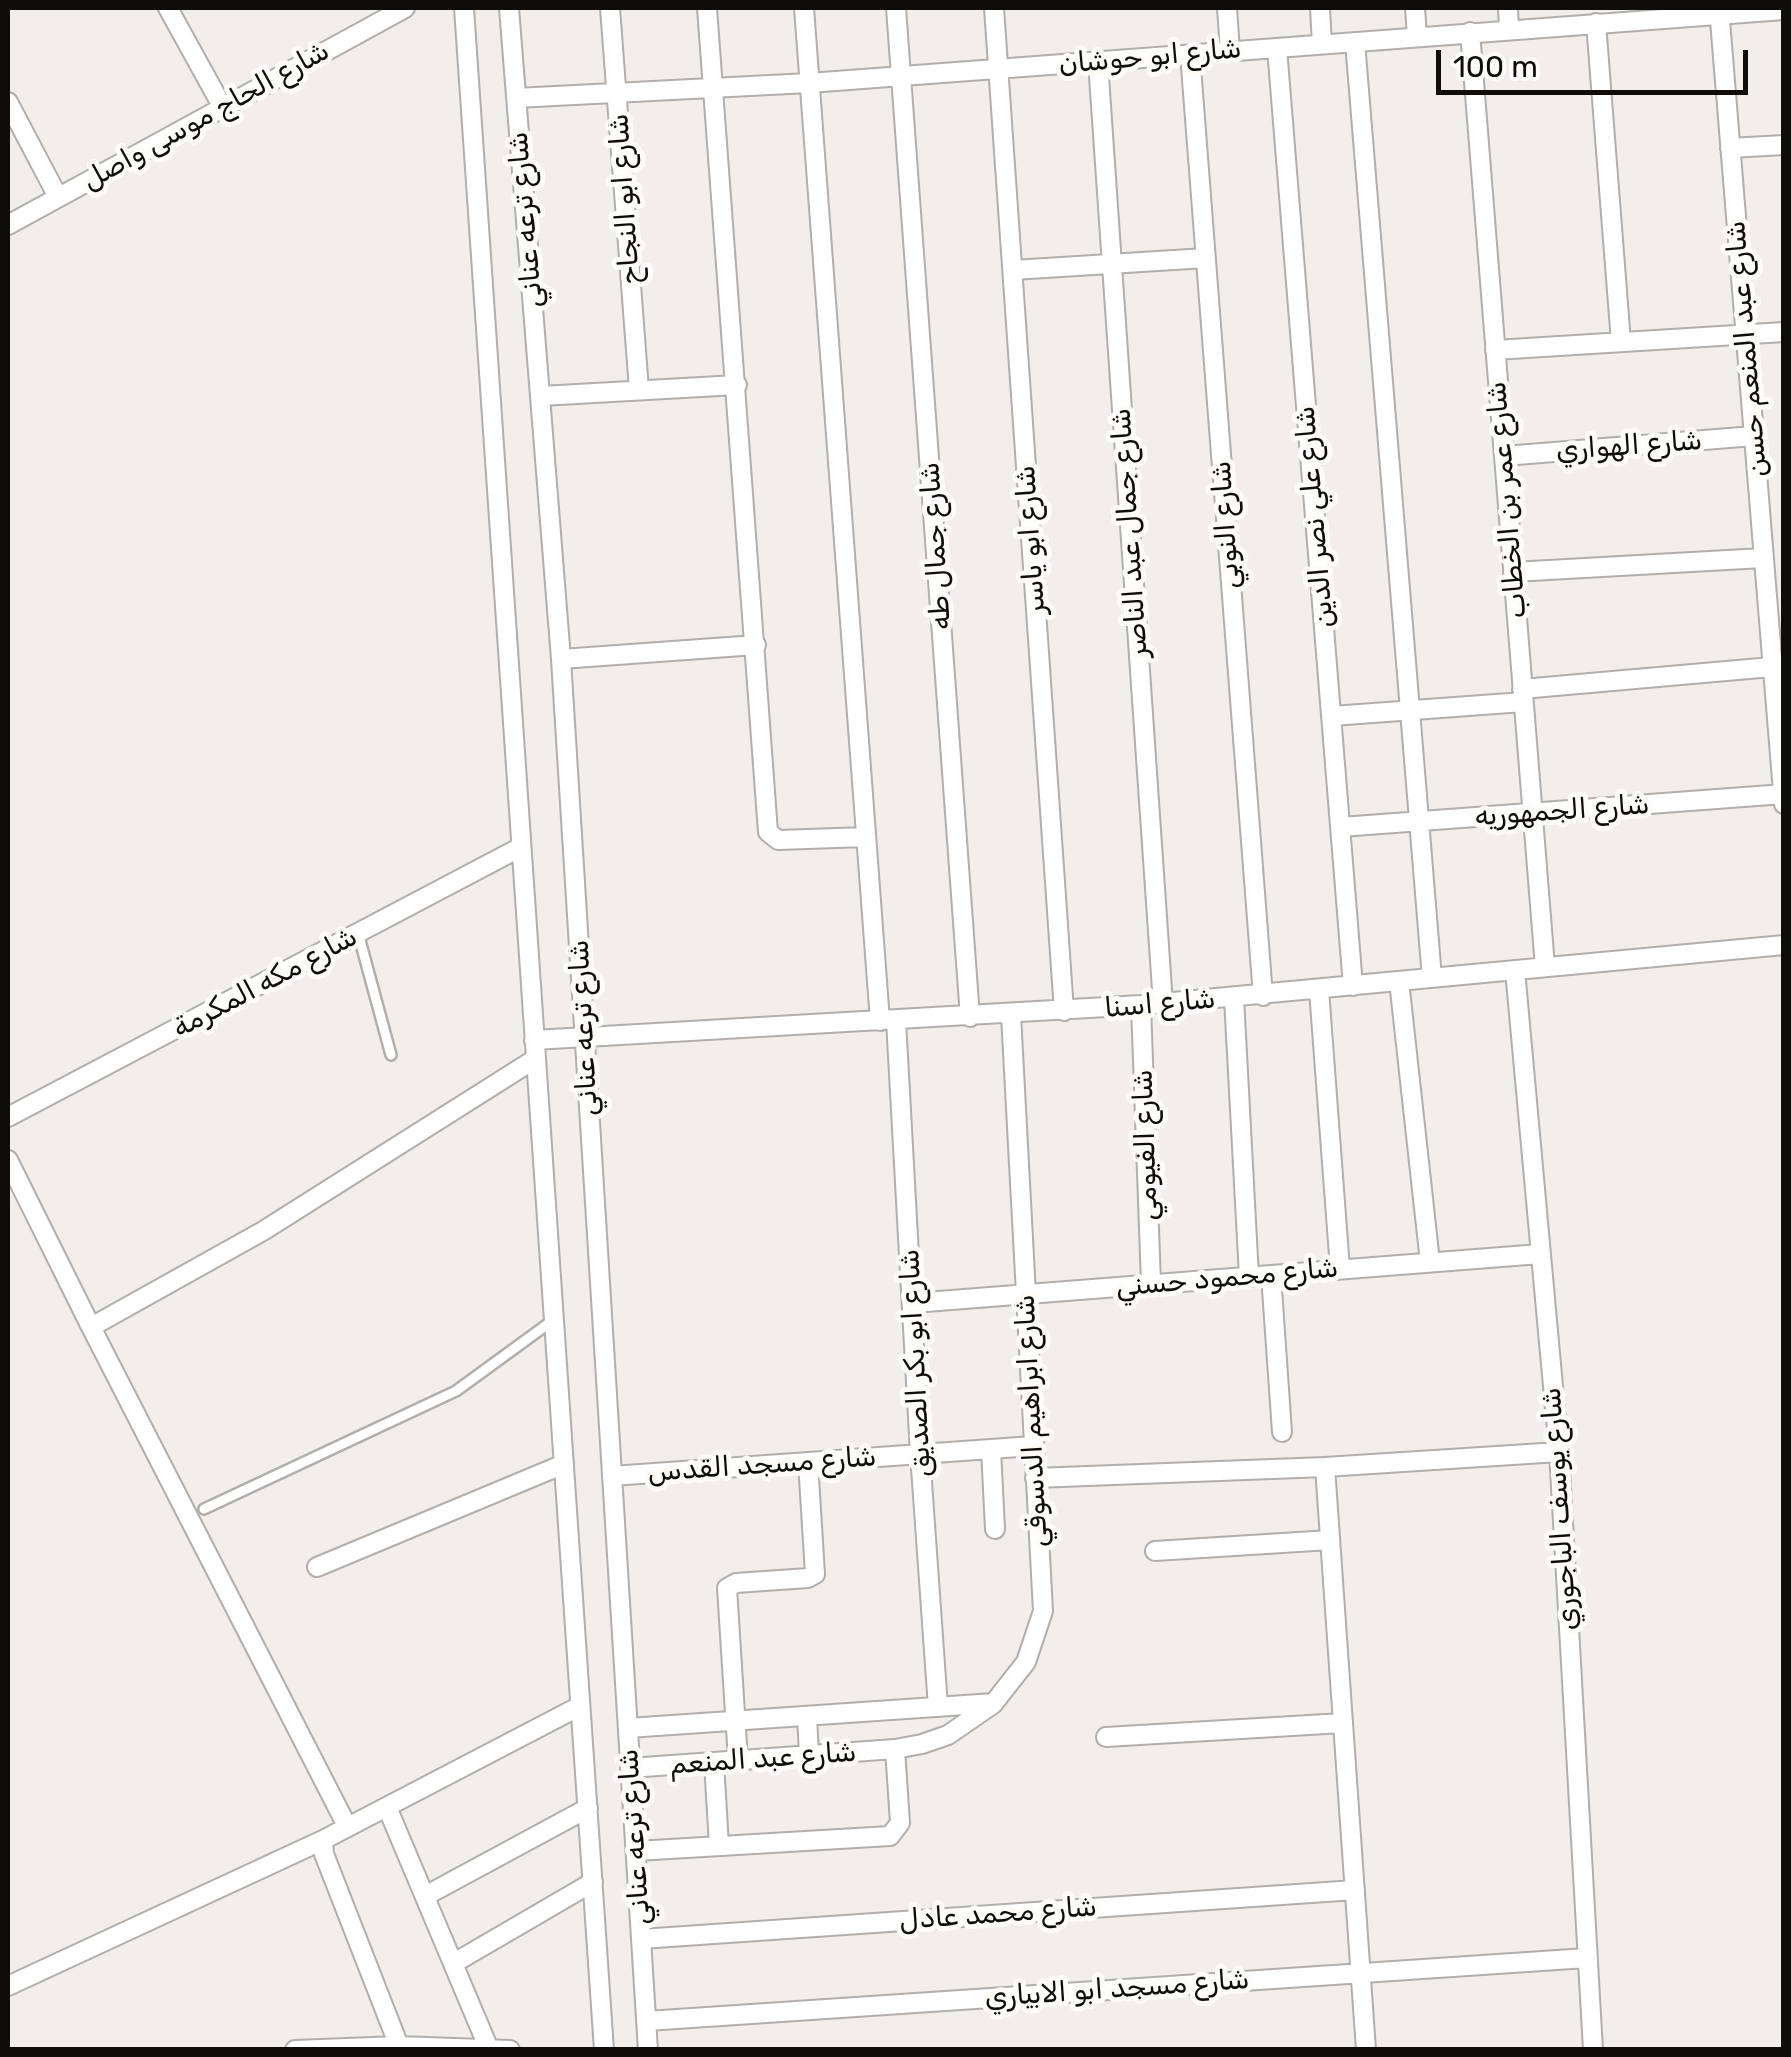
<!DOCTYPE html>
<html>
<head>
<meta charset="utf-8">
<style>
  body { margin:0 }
  #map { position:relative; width:1791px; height:2057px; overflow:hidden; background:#f1eeec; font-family:Rubik,sans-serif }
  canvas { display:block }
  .frame { position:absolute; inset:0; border:10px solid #0e0d0c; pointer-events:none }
  .scale { position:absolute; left:1436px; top:50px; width:312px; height:45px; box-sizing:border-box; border:5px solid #0e0d0c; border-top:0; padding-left:12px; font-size:30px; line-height:35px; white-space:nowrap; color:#0e0d0c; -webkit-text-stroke:8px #fefbf9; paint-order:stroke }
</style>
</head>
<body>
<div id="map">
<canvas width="1791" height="2057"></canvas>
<div class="frame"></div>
<div class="scale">100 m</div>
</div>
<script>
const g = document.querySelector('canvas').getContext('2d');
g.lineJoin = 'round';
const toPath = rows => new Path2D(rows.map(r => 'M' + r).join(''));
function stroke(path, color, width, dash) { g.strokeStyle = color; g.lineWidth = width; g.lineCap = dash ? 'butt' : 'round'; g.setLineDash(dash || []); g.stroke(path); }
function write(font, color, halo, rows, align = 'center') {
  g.font = font + ' Rubik,"Noto Sans Arabic",sans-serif'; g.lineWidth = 10; g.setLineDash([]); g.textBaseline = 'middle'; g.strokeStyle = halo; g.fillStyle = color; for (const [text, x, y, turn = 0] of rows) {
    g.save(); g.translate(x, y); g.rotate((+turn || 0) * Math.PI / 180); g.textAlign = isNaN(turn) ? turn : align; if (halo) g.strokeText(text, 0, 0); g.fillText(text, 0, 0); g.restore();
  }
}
const service = toPath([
  [358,933,391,1055],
  [204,1509,456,1391,552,1321]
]);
const minor = toPath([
  [168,8,222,106],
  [464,8,604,2050],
  [509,8,561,659,648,2050],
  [610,8,639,390],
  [707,8,768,832,778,840,866,837],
  [804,8,880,1021],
  [896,8,970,1017],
  [994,8,1064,1011],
  [1227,8,1230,51],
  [1320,8,1322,44],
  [1415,8,1417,37],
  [1508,8,1509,29],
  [1719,8,1784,804],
  [1596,23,1621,342],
  [1470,32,1545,967],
  [1355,42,1432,978],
  [1277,48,1353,986],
  [1190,54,1263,996],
  [1098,62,1163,1004],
  [516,98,809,83,1784,10],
  [8,102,58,197],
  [1730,148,1784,145],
  [8,225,405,8],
  [1013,270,1206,258],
  [1495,350,1784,332],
  [541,396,737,385],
  [1504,456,1754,436],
  [1513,572,1763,558],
  [561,659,756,645],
  [1522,689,1783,666],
  [1332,716,1523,702],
  [1341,827,1784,794],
  [1515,970,1559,1452,1593,2050],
  [1399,981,1430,1262],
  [1319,990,1340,1269],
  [1234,998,1249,1277],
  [1141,1005,1151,1284],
  [896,1020,920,1454,938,1707],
  [534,1040,1141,1005,1784,945],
  [8,1117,521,847],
  [8,1160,91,1327,263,1231,535,1059],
  [1271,1275,1282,1432],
  [913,1303,1540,1254],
  [91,1327,347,1826],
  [991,1449,995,1529],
  [1325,1467,1366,2050],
  [612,1476,1033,1446],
  [1035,1478,1325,1467,1559,1452],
  [1155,1551,1330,1540],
  [317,1567,564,1464],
  [807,1716,809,1755],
  [628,1728,994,1703],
  [1106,1737,1343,1723],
  [738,1760,727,1588,736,1583,808,1578,815,1574,808,1462],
  [714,1762,719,1846],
  [630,1768,895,1749,922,1744,948,1735,993,1704,1026,1662,1043,1611,1011,1015],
  [387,1807,489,2049],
  [636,1851,890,1836,900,1823,895,1749],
  [427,1895,588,1808],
  [641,1939,1355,1890],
  [454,1963,593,1882],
  [8,1986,323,1840],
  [647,2021,1587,1958],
  [399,2046,324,1854,323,1840,580,1706],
  [295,2050,399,2046,510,2050]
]);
stroke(service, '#b1aeac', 14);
stroke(minor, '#b1aeac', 22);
stroke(service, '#fff', 9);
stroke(minor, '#fff', 18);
write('28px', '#0e0d0c', '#fefbf9', [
  ["شارع ابو حوشان",1150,57,-5],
  ["شارع الحاج موسى واصل",206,116,-29],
  ["شارع ابو النجاح",625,199,-94],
  ["شارع ترعه عناني",526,220,-95],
  ["شارع عبد المنعم حسن",1747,349,-95],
  ["شارع الهواري",1629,446,-4],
  ["شارع عمر بن الخطاب",1507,500,-95],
  ["شارع علي نصر الدين",1315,517,-95],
  ["شارع النوبي",1226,525,-94],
  ["شارع جمال عبد الناصر",1130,533,-94],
  ["شارع ابو ياسر",1031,540,-94],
  ["شارع جمال طه",936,546,-94],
  ["شارع الجمهوريه",1562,811,-4],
  ["شارع مكه المكرمة",265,983,-28],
  ["شارع اسنا",1160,1004,-5],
  ["شارع ترعه عناني",584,1028,-93],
  ["شارع الفيومي",1146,1145,-92],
  ["شارع محمود حسني",1227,1278,-5],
  ["شارع ابو بكر الصديق",916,1363,-93],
  ["شارع ابراهيم الدسوقي",1032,1421,-93],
  ["شارع مسجد القدس",762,1465,-4],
  ["شارع يوسف الباجوري",1560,1509,-94],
  ["شارع عبد المنعم",763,1759,-4],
  ["شارع ترعه عناني",635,1837,-94],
  ["شارع محمد عادل",998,1914,-4],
  ["شارع مسجد ابو الابياري",1117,1989,-4]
]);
</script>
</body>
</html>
